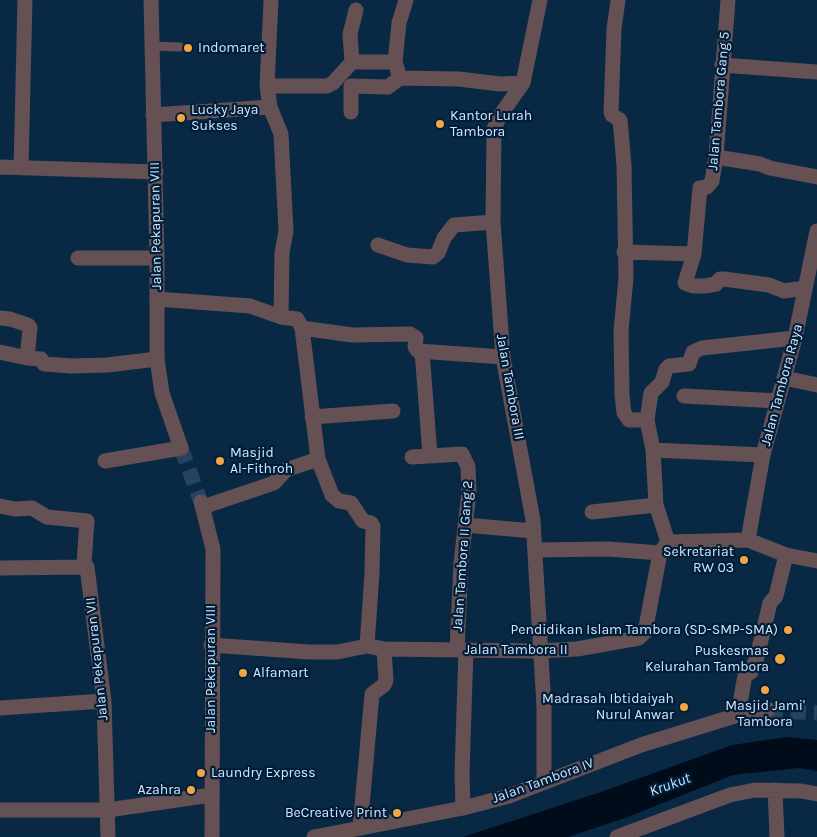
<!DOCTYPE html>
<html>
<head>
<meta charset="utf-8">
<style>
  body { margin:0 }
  canvas { display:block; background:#082844 }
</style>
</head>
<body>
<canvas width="817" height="837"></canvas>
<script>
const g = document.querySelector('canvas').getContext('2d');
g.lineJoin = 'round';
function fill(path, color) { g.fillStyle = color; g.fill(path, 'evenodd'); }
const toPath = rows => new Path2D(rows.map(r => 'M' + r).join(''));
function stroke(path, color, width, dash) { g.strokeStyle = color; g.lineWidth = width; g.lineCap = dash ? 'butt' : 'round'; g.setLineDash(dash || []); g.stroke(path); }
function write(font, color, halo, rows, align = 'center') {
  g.font = font + ' Karla,sans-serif'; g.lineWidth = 4.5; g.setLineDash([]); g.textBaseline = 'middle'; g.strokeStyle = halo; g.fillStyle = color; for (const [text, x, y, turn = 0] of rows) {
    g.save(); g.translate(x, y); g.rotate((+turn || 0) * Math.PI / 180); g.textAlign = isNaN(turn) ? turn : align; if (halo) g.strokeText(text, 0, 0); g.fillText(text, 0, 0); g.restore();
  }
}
fill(toPath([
  [787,737,817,740,817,771,799,768,733,775,628,817,568,837,463,837,598,793,732,745]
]), '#010c1b');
stroke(toPath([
  [181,448,201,502],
  [768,710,817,713]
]), '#26445f', 15, [15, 8]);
stroke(toPath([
  [152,46,180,47]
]), '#655053', 9);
stroke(toPath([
  [271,0,267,86,270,107,281,134,286,231,282,253,281,317],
  [540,0,523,83,499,117,494,129,493,222,503,357,533,520,544,707,544,782],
  [618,0,614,29,611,112,612,115,620,120,624,165,626,278,621,331,622,395,624,413,629,420,647,420],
  [728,0,716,157,712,181,707,187,700,188,694,254,685,283,693,286,705,286,716,284,720,279,724,279,769,285,784,291,805,288],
  [352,62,395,62,400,78,459,79,500,84,523,83],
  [395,62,399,23,406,0],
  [722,65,817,72],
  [267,86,327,86,333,83,352,62,350,34,356,10],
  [351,112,351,86,388,87,400,78],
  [153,115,270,107],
  [716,157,760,164,770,168,817,177],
  [0,167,156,172],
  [21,168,25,0],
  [378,245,407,255,433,257,438,253,444,238,454,225,493,222],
  [624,252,694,254],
  [78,258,157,258],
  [157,299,250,306,281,317,297,319,302,328,352,335,410,334,416,338,415,347,418,351,503,357],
  [0,318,10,319,28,325,30,328,27,358,0,352],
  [302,328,318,459,332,495,339,501,351,503,363,521,371,523,373,526,372,573,367,646],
  [422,351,430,455],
  [27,358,41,359,44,364,72,366,107,365,157,359],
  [784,378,817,385],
  [684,396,778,401],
  [312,417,393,411],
  [653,450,763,455],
  [412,457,462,454,468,467,469,492,461,563,457,650],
  [105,461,181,448],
  [0,506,15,509,32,508,47,517,87,521,84,563,87,567,104,701,108,837],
  [203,507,274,483,286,470,318,459],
  [592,512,656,505],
  [465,525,533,531],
  [748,540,763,455,795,338,817,231],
  [668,542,656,505,653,450,647,420,651,393,662,382,666,369,669,366,689,364,693,352,702,348,795,338],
  [668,542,748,540,786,555,817,561],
  [535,550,608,549,660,553],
  [0,568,87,567],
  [211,645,309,652,337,652,367,646,384,649,539,651,577,649,639,638,645,632,660,553,668,542],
  [0,708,104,701],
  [738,715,745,675,751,672,757,657,770,603,776,596,786,555],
  [775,790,777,837],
  [463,808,462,772,466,650],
  [360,828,372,694,384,685,386,680,384,649],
  [617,837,730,795,755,790,801,791,817,794]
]), '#655053', 15);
stroke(toPath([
  [151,0,157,258,157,359,162,393,181,448],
  [201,502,213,549,212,837],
  [0,810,108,810,211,795],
  [314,837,463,808,509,796,641,745,738,715,768,710]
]), '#655053', 15);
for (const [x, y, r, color] of [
  [188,48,5,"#f3a542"],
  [181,118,5,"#f3a542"],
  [440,124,5,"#f3a542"],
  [220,461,5,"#f3a542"],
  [744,560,5,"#f3a542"],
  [788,630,5,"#f3a542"],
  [780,659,6,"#f3a542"],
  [243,673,5,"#f3a542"],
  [765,690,5,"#f3a542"],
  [684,707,5,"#f3a542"],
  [201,773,5,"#f3a542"],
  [191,790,5,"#f3a542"],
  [397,813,5,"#f3a542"]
]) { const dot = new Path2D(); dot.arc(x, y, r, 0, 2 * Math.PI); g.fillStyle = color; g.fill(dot); stroke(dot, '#001e39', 2); }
write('14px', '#d3e5f8', '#001e39', [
  ["Indomaret",198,48],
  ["Lucky Jaya",191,110],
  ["Sukses",191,126],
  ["Kantor Lurah",450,116],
  ["Tambora",450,132],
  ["Masjid",230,453],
  ["Al-Fithroh",230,469],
  ["Sekretariat",734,552,"right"],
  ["RW 03",734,568,"right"],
  ["Pendidikan Islam Tambora (SD-SMP-SMA)",778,630,"right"],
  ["Puskesmas",769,651,"right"],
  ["Kelurahan Tambora",769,667,"right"],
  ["Alfamart",253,673],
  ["Madrasah Ibtidaiyah",674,699,"right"],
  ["Nurul Anwar",674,715,"right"],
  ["Masjid Jami'",765,706,"center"],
  ["Tambora",765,722,"center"],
  ["Laundry Express",211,773],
  ["Azahra",181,790,"right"],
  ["BeCreative Print",387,813,"right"]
], 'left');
write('14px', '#d3e5f8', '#001e39', [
  ["Jalan Tambora Gang 5",719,101,-85],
  ["Jalan Pekapuran VIII",156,226,-91],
  ["Jalan Tambora Raya",782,385,-75],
  ["Jalan Tambora III",510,387,80],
  ["Jalan Tambora II Gang 2",463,556,-86],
  ["Jalan Tambora II",516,650],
  ["Jalan Pekapuran VII",97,659,-96],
  ["Jalan Pekapuran VIII",211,669,-90],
  ["Jalan Tambora IV",543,781,-20]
]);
write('italic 15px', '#c3e0fe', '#001e39', [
  ["Krukut",670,785,-20]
]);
</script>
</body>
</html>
